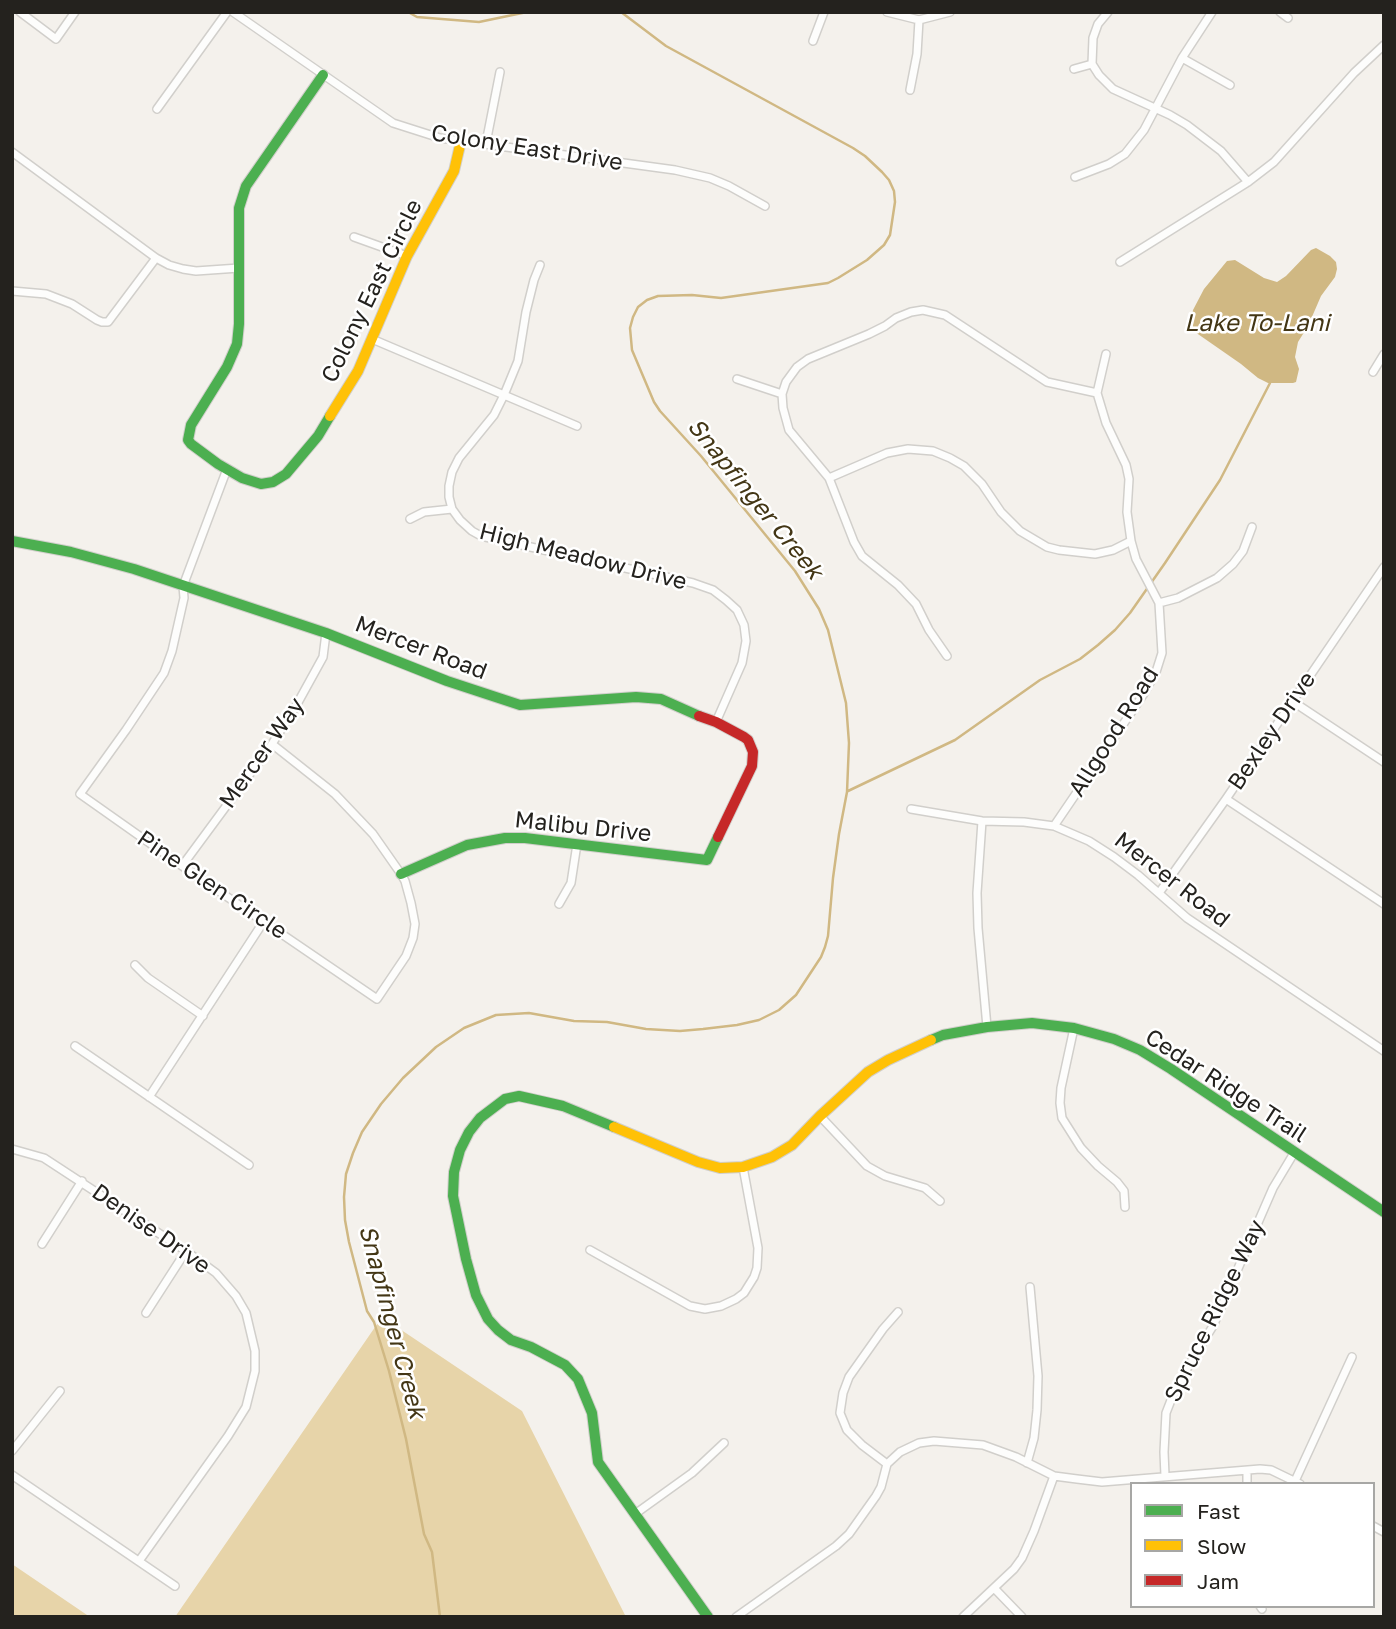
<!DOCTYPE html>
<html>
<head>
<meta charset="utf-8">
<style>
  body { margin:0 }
  #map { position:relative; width:1396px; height:1629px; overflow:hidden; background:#f4f1ec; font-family:"Golos Text",sans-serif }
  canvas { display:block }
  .frame { position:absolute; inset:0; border:14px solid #24221e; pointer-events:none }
  .legend { position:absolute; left:1130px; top:1482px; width:245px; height:126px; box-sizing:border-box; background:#fff; border:2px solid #a7a7a5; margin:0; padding:9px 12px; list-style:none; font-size:21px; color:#24221e }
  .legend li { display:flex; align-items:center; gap:14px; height:35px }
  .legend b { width:35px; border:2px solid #a7a7a5 }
</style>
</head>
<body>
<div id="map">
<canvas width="1396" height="1629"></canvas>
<div class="frame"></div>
<ul class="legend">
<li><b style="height:9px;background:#4caf50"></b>Fast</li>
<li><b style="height:9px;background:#ffc107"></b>Slow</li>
<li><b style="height:9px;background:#c62828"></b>Jam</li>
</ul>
</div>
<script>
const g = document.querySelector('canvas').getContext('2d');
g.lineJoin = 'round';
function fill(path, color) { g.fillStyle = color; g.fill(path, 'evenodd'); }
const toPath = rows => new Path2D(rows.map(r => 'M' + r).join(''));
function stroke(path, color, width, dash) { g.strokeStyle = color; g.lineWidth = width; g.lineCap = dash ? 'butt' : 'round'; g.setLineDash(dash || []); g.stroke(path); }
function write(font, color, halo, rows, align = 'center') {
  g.font = font + ' "Golos Text",sans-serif'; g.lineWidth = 5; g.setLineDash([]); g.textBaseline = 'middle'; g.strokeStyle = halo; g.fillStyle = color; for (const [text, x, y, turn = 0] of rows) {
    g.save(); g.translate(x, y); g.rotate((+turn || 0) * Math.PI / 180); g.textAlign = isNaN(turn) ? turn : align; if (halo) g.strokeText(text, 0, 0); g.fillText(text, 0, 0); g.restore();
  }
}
fill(toPath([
  [382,1317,522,1411,626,1617,175,1617],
  [12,1564,90,1617,12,1617]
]), '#e7d4a9');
fill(toPath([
  [1316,248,1330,256,1336,262,1337,269,1335,277,1321,296,1308,326,1298,342,1295,357,1299,369,1296,382,1293,383,1268,383,1258,378,1241,364,1195,332,1191,322,1193,310,1204,289,1227,261,1235,260,1264,278,1277,282,1286,276,1311,250]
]), '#d0b883');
stroke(toPath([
  [408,12,417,17,479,22,527,12],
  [848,791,955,740,1040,680,1080,659,1098,645,1115,630,1130,613,1165,563,1220,480,1270,383],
  [440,1617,432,1552,424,1534,406,1439,389,1371,374,1322,367,1311,349,1242,345,1220,344,1197,346,1174,353,1153,362,1132,381,1104,403,1078,436,1047,464,1028,496,1015,529,1013,574,1021,607,1022,646,1029,680,1031,703,1029,737,1025,759,1020,779,1010,796,995,821,957,825,947,828,936,833,878,839,834,847,792,849,743,846,703,828,630,819,609,795,571,701,456,660,411,654,402,632,350,630,328,633,317,638,307,647,300,658,296,692,295,721,298,828,283,838,278,867,260,884,245,890,235,895,202,894,191,889,180,882,172,865,156,853,148,666,46,621,12]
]), '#d0b883', 2.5);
const street = toPath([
  [20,12,56,39,75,12],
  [233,12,393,123,440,138,675,170,710,178,729,186,765,206],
  [887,12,919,20,950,12],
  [1108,12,1098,24,1093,38,1092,64,1099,75,1113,89,1170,115,1187,125,1221,151,1248,182],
  [1280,12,1288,18],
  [813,41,824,12],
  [1182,58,1230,85],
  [1074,69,1092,64],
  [910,90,917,54,919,20],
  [157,109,227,12],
  [486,143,500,72],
  [12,152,156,258,169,265,183,269,196,271,239,268],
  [1075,177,1109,164,1125,154,1144,130,1182,58,1212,12],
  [354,237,407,256],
  [1120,262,1248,182,1274,162,1354,73,1384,45],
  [540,265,534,280,526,312,518,361,504,395,494,415,459,458,452,472,449,486,449,497,452,509,460,520,472,531,481,536,693,583,713,590,726,600,737,610,744,625,746,641,742,663,716,722],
  [12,291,46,294,72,304,97,320,102,322,108,322,156,258],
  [372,339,577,426],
  [1373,372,1384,354],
  [737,379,782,394],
  [227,469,183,586,184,598,172,651,164,673,126,730,80,794,182,866,377,999,406,956,413,938,415,924,411,903,405,881,401,874,373,834,335,794,272,744],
  [829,478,887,453,908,449,933,451,950,458,964,466,982,484,1001,512,1020,531,1047,547,1059,550,1095,554,1113,550,1131,541],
  [410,519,424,512,452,509],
  [1159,603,1178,598,1217,578,1233,564,1243,551,1252,527],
  [947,656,929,630,916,604,898,585,862,556,854,542,829,478,789,430,783,408,782,394,786,382,797,367,808,359,869,334,885,326,896,318,911,312,923,310,945,315,1047,382,1097,393],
  [1292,701,1384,762],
  [1226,799,1384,904],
  [911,809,982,821,1024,822,1054,826,1089,841,1114,857,1138,875,1187,918,1384,1051],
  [982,821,977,893,978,928,987,1027],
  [1054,826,1143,695,1156,672,1162,653,1159,603,1136,559,1131,541,1127,512,1129,479,1126,465,1106,423,1097,393,1106,354],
  [182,866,272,744,296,706,323,657,326,633],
  [1159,893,1226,799,1384,567],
  [559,904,571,883,577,844],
  [135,965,148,978,203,1016],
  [1074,1028,1061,1088,1060,1103,1062,1118,1081,1148,1098,1166,1117,1182,1124,1191,1125,1207],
  [75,1046,249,1165],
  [149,1097,264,921],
  [820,1116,867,1166,885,1176,925,1188,940,1201],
  [12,1149,44,1158,186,1251,216,1273,236,1296,246,1313,255,1351,255,1371,246,1407,228,1436,139,1561],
  [42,1244,82,1181],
  [590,1250,690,1306,705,1309,721,1306,736,1299,744,1293,754,1277,757,1268,758,1248,743,1167],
  [146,1313,186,1251],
  [12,1451,60,1391],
  [1027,1463,1034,1438,1037,1410,1038,1376,1030,1287],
  [887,1464,862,1445,847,1430,840,1413,843,1393,849,1377,883,1329,898,1312],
  [1247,1471,1247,1484],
  [12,1475,175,1586],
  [1165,1476,1164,1452,1166,1413,1173,1395,1189,1365,1213,1326,1273,1188,1294,1153],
  [1295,1481,1352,1357],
  [635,1514,692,1473,724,1443],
  [1373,1526,1384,1532],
  [994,1588,1022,1617],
  [1260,1606,1262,1609],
  [736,1617,836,1546,849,1534,876,1496,881,1487,887,1464,900,1452,919,1443,934,1441,983,1445,1016,1457,1054,1476,1077,1479,1102,1482,1260,1469,1271,1470,1300,1484],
  [963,1617,1014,1569,1022,1558,1034,1531,1054,1476]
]);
const fast = toPath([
  [323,75,246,186,239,208,239,324,237,344,227,367,191,425,188,440,191,444,218,464,242,478,261,484,273,482,286,474,318,436,330,416],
  [12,541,71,552,134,569,326,633,447,681,520,705,636,697,661,699,699,716],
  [401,874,467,845,505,838,525,838,707,860,718,837],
  [931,1040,943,1035,987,1027,1032,1023,1074,1028,1114,1039,1140,1050,1171,1069,1384,1212],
  [614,1127,563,1106,519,1096,505,1099,480,1118,469,1132,460,1150,454,1172,453,1196,466,1259,476,1295,488,1319,498,1330,511,1340,531,1347,565,1365,578,1379,592,1413,598,1462,708,1617]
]);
const slow = toPath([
  [330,416,358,371,407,256,454,171,461,141],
  [614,1127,698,1162,720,1168,743,1167,772,1157,792,1145,820,1116,868,1072,888,1060,931,1040]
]);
const jam = toPath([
  [699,716,716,722,744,737,748,740,753,752,752,766,718,837]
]);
stroke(street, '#d1cfcb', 10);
stroke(fast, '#d1cfcb', 12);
stroke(slow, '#d1cfcb', 12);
stroke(jam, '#d1cfcb', 12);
stroke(street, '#fdfdfc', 7);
stroke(fast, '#4caf50', 10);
stroke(slow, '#ffc107', 10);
stroke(jam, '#c62828', 10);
write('23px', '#24221e', '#fff', [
  ["Colony East Drive",527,148,9],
  ["Colony East Circle",372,291,-64],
  ["High Meadow Drive",583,557,14],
  ["Mercer Road",421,648,21],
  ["Bexley Drive",1272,731,-56],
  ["Allgood Road",1114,732,-58],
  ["Mercer Way",262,753,-55],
  ["Malibu Drive",583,827,6],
  ["Mercer Road",1172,880,38],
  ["Pine Glen Circle",212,885,34],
  ["Cedar Ridge Trail",1226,1086,33],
  ["Denise Drive",151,1229,35],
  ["Spruce Ridge Way",1215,1311,-64]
]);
write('italic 24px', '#433615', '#fff', [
  ["Lake To-Lani",1257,323],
  ["Snapfinger Creek",755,499,51],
  ["Snapfinger Creek",392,1322,75]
]);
</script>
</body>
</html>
